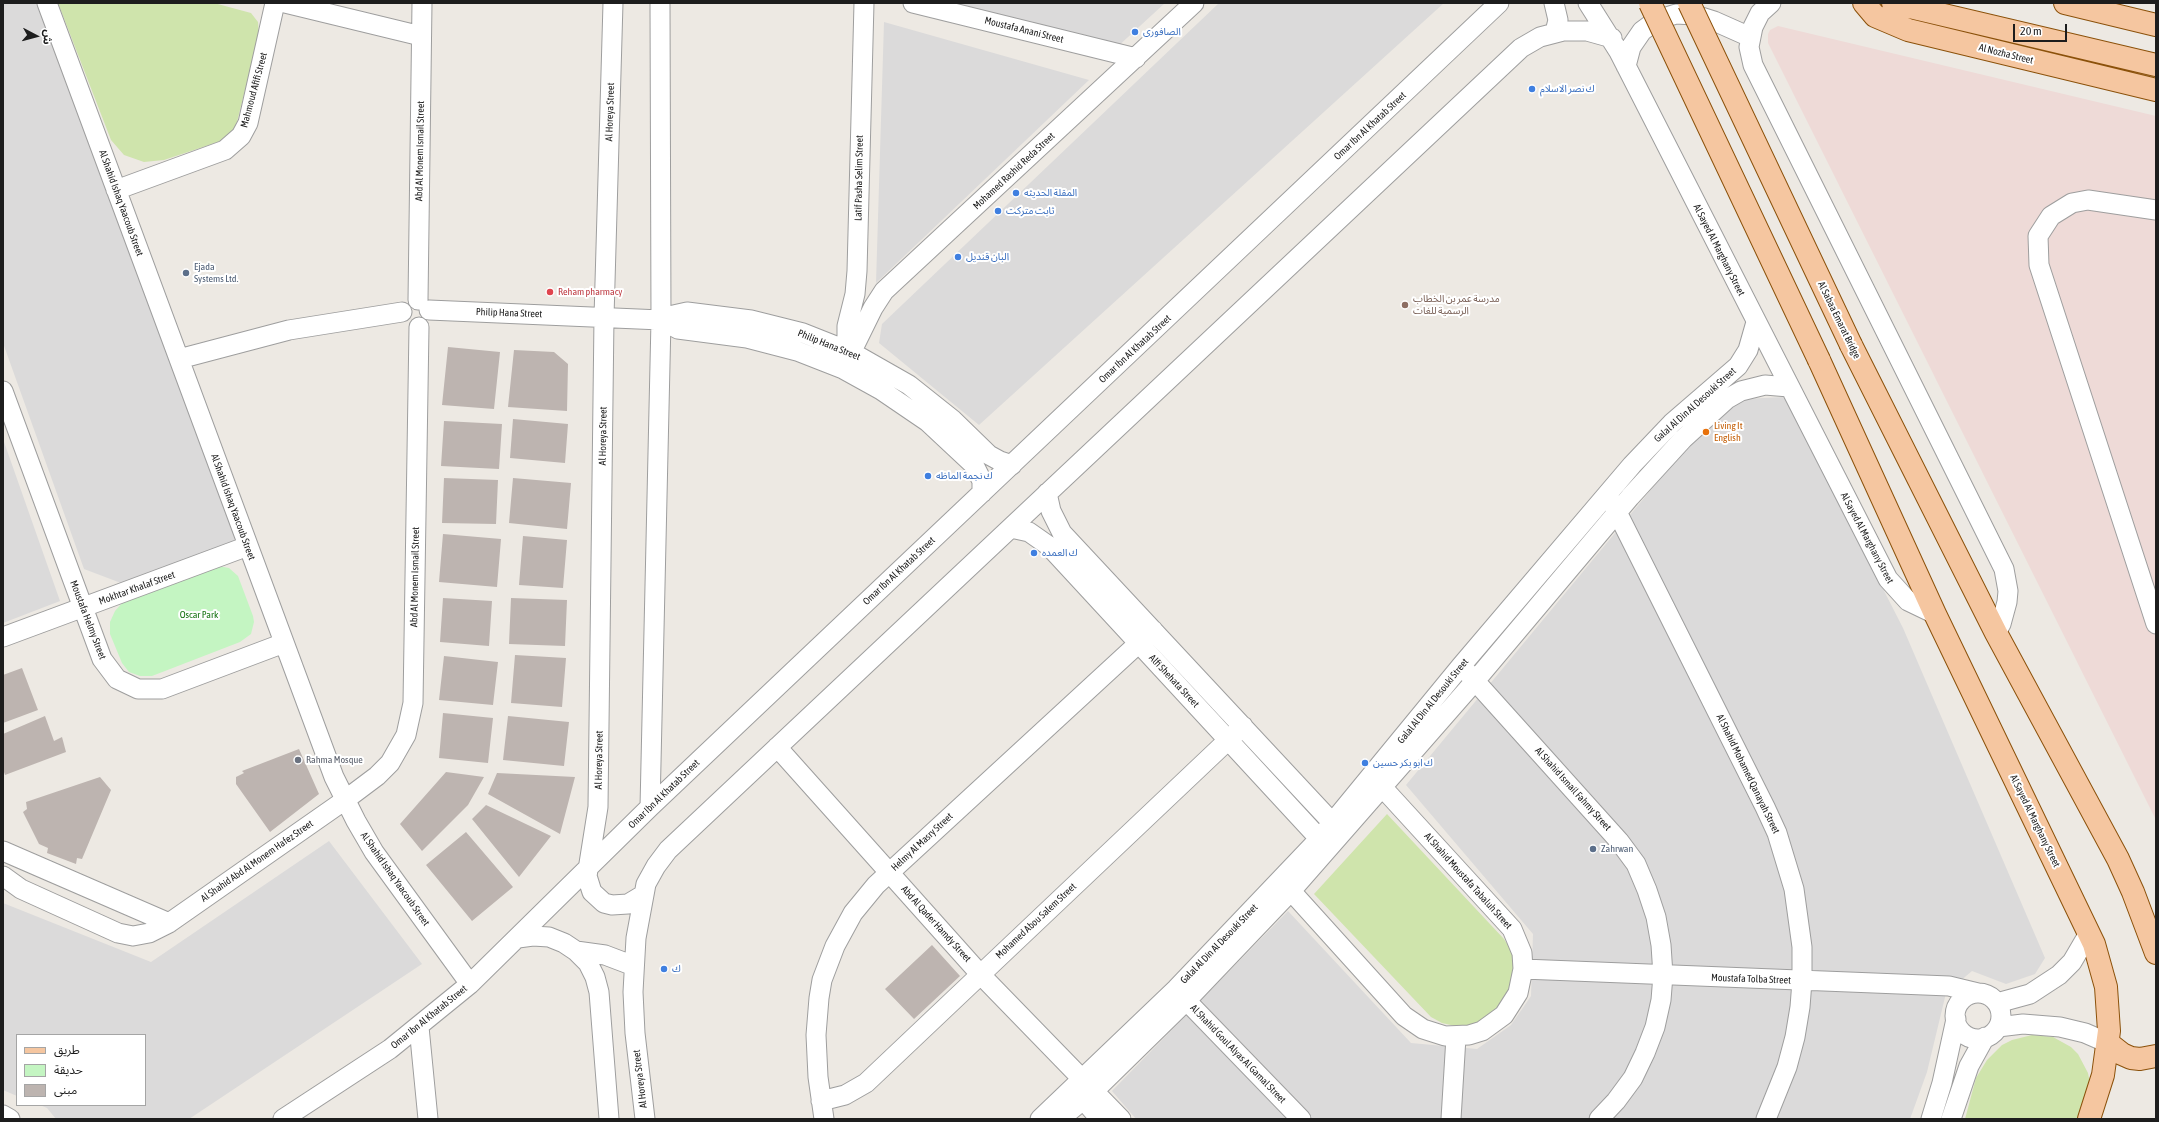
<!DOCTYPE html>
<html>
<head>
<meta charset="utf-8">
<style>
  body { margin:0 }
  #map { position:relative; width:2159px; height:1122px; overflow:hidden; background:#ede9e3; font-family:"Asap Condensed","Noto Sans Arabic",sans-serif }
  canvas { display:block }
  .frame { position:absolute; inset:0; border:4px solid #1d1d1d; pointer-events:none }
  .legend { position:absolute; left:16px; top:1034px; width:130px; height:72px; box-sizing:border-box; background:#fff; border:1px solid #a5a5a5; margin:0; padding:5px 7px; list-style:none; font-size:12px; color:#1d1d1d }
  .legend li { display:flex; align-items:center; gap:8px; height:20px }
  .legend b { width:20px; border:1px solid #a5a5a5 }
  .north { position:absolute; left:16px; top:16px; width:40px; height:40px; -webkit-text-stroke:3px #fff; paint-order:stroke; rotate:96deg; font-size:11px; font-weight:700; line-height:16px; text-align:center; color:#1d1d1d }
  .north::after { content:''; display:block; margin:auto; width:14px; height:18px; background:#1d1d1d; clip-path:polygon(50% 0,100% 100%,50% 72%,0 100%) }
  .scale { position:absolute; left:2013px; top:24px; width:54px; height:18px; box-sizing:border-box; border:2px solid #1d1d1d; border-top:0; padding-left:5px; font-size:12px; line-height:14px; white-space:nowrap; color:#1d1d1d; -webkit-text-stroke:3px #fff; paint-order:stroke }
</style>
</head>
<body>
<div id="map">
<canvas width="2159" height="1122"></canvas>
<div class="frame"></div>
<ul class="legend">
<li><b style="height:5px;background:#f5c6a0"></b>طريق</li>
<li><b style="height:11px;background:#c4f5c2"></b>حديقة</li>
<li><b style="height:11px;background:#bdb4b0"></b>مبنى</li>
</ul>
<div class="north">ش</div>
<div class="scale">20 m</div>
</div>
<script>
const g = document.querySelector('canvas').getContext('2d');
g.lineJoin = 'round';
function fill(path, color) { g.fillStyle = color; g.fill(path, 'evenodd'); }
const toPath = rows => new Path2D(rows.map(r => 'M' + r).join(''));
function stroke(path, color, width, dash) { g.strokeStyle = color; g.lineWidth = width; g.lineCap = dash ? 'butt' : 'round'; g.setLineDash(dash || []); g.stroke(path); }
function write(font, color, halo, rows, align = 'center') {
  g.font = font + ' "Asap Condensed","Noto Sans Arabic",sans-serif'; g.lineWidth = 4; g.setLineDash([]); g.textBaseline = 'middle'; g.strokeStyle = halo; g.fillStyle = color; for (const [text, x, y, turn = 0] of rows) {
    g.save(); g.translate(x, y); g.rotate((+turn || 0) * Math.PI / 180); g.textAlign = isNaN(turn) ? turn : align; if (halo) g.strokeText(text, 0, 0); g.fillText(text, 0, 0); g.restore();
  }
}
fill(toPath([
  [3,3,45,3,238,540,121,583,84,569,3,343],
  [953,3,1165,3,1115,49],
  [1219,3,1444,3,979,425,879,343,882,324],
  [884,22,1089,80,876,283],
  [1785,397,1903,628,2045,958,2035,974,2006,984,1972,971,1946,993,1927,1072,1910,1119,1136,1119,1112,1091,1288,911,1411,1043,1477,1049,1511,1025,1531,996,1533,934,1406,785,1688,445,1741,399],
  [3,439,60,601,3,623],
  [329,841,422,964,189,1119,56,1119,47,1108,40,1105,145,1105,145,1035,17,1035,17,1096,3,1090,3,903,151,962]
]), '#dbdada');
fill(toPath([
  [1778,26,2156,116,2156,820,1768,43,1768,34,1770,30]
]), '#eedad7');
fill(toPath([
  [58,3,214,3,251,13,258,22,259,34,237,122,232,132,218,142,164,160,144,162,124,155,111,140],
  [1387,814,1504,939,1511,950,1514,962,1513,987,1491,1018,1467,1026,1455,1026,1442,1023,1431,1017,1314,894],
  [2032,1035,2053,1037,2071,1047,2078,1054,2088,1073,2090,1083,2089,1119,1965,1119,1976,1078,1987,1060,2002,1045,2012,1040]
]), '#cfe4ac');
fill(toPath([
  [218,566,229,568,238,576,253,616,254,622,251,634,240,642,152,676,140,676,129,672,122,663,110,634,110,622,115,611,123,602]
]), '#c4f5c2');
fill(toPath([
  [448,347,500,352,494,409,442,405],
  [514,350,554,352,568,364,567,411,508,407],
  [513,419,568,424,565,463,510,458],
  [444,421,502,424,499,469,441,466],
  [444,478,498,480,496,524,442,523],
  [513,478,571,483,567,529,509,523],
  [443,534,501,539,497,587,439,582],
  [523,536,567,540,563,588,519,585],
  [443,598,492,601,489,646,440,642],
  [511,598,567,600,565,646,509,644],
  [515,655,566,658,562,707,511,703],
  [444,656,498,662,493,705,439,700],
  [22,668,38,710,3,723,3,675],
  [443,713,493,718,488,763,439,758],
  [45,716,54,741,62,737,66,752,5,775,3,769,3,734],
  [508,716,569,722,564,766,503,760],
  [299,749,319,794,270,832,236,784,236,777,244,773,242,771],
  [446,772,484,777,468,805,422,851,400,824],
  [497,773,575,777,560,834,488,794],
  [100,777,111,790,82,859,77,858,76,864,47,853,48,848,39,844,23,812,27,809,26,802],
  [486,805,551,836,519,877,472,819],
  [466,832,513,887,472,921,426,865],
  [932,945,960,976,914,1019,885,989]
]), '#bdb4b0');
const minor = toPath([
  [47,3,334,777,356,821,374,852,470,984],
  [285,3,421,36],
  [613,3,604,317,598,807,587,876,592,892,604,903,612,905,628,904,643,895],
  [913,3,1136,58],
  [1554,3,1558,20,1555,32],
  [1588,3,1619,52,1888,579,1908,601,1935,614],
  [1771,3,1760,13,1753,27,1749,47,1753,65,2004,569,2008,591,2007,602,2001,624,1996,633],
  [1626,66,1631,47,1642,31,1657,20,1676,14,1695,15,1714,21,1750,37],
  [116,190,225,150,241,136,248,123,275,3],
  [2156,210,2088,200,2072,203,2051,216,2038,236,2039,265,2156,624],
  [418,300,422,3],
  [429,310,661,320,678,329,747,338,797,351,843,369,881,390,928,422,974,465,982,481,982,493],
  [661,320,669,316,687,312,751,320,803,333,851,352,909,385,953,420,989,455,1000,461,1012,465],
  [851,352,847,337,847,326,855,294,857,271,864,3],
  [179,359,289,330,402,312],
  [843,369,873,308,884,291,1194,3],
  [3,391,102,659,117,679,138,689,162,689,284,643],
  [1047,493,1051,511,1062,533,1341,832],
  [1612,502,1765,807,1777,833,1794,889,1802,947,1802,981,1800,1007,1795,1037,1787,1067,1766,1119],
  [1011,528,1029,532,1049,546,1328,848],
  [3,637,248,546],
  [1467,672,1619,841,1636,864,1647,890,1656,917,1661,945,1663,975,1661,1000,1655,1027,1645,1053,1633,1078,1616,1101,1599,1119],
  [777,747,980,974,1121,1119],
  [650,807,661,320,660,3],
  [3,851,169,923],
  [3,876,21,889,118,933,133,936,149,933,169,923,345,800,377,776,390,763,406,735,413,703,419,327],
  [1291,891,1404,1016,1423,1029,1445,1036,1469,1035,1482,1031,1504,1015,1518,993,1523,969,1522,953,1512,929,1383,788],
  [518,938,533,936,549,937,564,943,576,951,588,963,595,977,599,992,609,1119],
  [576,951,605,955,634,966],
  [1523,969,1949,986,1978,993],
  [1178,992,1301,1119],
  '1955 1016a23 23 0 1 1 46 0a23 23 0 1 1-46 0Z',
  [1997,1003,2030,994,2059,975,2072,962,2089,933],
  [419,1027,428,1119],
  [1998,1027,2023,1024,2060,1027,2085,1033,2108,1043],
  [1075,1090,1100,1119],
  [821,1101,845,1095,866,1083,1243,726],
  [3,1115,10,1119],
  [283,1119,390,1049,470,984,650,807,1499,3],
  [645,1119,635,1033,633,992,636,938,646,884,656,866,668,850,1521,48,1540,37,1563,31,1587,31,1612,38],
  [824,1119,818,1077,816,1035,819,998,822,980,835,946,853,913,876,885,1153,630],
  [1040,1119,1176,989,1319,839,1461,666,1632,465,1672,423,1738,366,1748,350,1756,322],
  [1060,1119,1094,1091,1187,1000,1291,891,1475,681,1630,497,1683,439,1727,399,1741,391,1765,385,1789,387],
  [1451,1119,1456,1037],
  [1931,1119,1942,1083,1956,1019],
  [1951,1119,1969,1066,1985,1037]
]);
const major = toPath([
  [1864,3,1875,16,1908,30,2156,90],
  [1893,3,2156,65],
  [2065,3,2156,25],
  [1851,345,1996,633,2118,859,2133,892,2156,953],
  [1819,360,1935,614,2094,944,2106,987,2109,1031,2103,1075,2089,1119],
  [2108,1043,2122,1054,2131,1058,2140,1059,2156,1056]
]);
stroke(minor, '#9e9e9e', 21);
stroke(major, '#8b510a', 24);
stroke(minor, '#fff', 19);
stroke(major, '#f5c6a0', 22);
const majorBridge = toPath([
  [1650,3,1819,360],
  [1689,3,1851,345]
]);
stroke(majorBridge, '#8b510a', 24, []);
stroke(majorBridge, '#f5c6a0', 22);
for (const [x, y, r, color] of [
  [1135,32,4,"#3f7fe0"],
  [1532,89,4,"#3f7fe0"],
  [1016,193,4,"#3f7fe0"],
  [998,211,4,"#3f7fe0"],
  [958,257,4,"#3f7fe0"],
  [186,273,4,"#5c6f8a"],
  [550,292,4,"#e0444e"],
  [1405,305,4,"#8d6e63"],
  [1706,432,4,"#e8710a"],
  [928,476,4,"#3f7fe0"],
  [1034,553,4,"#3f7fe0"],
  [298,760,4,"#6b7280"],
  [1365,763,4,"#3f7fe0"],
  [1593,849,4,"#5c6f8a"],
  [664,969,4,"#3f7fe0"]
]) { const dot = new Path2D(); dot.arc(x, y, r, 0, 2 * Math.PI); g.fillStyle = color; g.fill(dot); stroke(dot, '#fff', 1.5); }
write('10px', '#1d1d1d', '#fff', [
  ["Moustafa Anani Street",1024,30,14],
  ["Al Nozha Street",2006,54,14],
  ["Mahmoud Afifi Street",254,90,-75],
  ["Al Horeya Street",610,112,-88],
  ["Omar Ibn Al Khatab Street",1370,126,-43],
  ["Abd Al Monem Ismail Street",420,151,-89],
  ["Mohamed Rashid Reda Street",1014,171,-43],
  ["Latif Pasha Selim Street",859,178,-89],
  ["Al Shahid Ishaq Yaacoub Street",121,203,70],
  ["Al Sayed Al Marghany Street",1719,250,63],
  ["Philip Hana Street",509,313,2],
  ["Al Sabaa Emarat Bridge",1839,320,64],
  ["Philip Hana Street",829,345,22],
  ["Omar Ibn Al Khatab Street",1135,349,-43],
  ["Galal Al Din Al Desouki Street",1695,405,-42],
  ["Al Horeya Street",603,436,-89],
  ["Al Shahid Ishaq Yaacoub Street",233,507,70],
  ["Al Sayed Al Marghany Street",1867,538,62],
  ["Omar Ibn Al Khatab Street",899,571,-43],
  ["Abd Al Monem Ismail Street",415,577,-89],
  ["Mokhtar Khalaf Street",137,588,-20],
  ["Moustafa Helmy Street",88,620,69],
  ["Alfi Shehata Street",1174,681,47],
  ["Galal Al Din Al Desouki Street",1433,701,-51],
  ["Al Horeya Street",599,760,-89],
  ["Al Shahid Mohamed Qanayah Street",1748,774,64],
  ["Al Shahid Ismail Fahmy Street",1573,789,48],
  ["Omar Ibn Al Khatab Street",664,794,-44],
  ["Al Sayed Al Marghany Street",2035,821,64],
  ["Helmy Al Masry Street",922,842,-43],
  ["Al Shahid Abd Al Monem Hafez Street",257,861,-35],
  ["Al Shahid Ishaq Yaacoub Street",395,879,55],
  ["Al Shahid Moustafa Tabaluh Street",1468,881,48],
  ["Mohamed Abou Salem Street",1036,921,-43],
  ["Abd Al Qader Hamdy Street",936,924,48],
  ["Galal Al Din Al Desouki Street",1219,944,-46],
  ["Moustafa Tolba Street",1751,979,2],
  ["Omar Ibn Al Khatab Street",429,1017,-39],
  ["Al Shahid Goul Alyas Al Gamal Street",1238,1054,46],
  ["Al Horeya Street",640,1079,-97]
]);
write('10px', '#366cbe', '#fff', [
  ["الصافورى",1143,32],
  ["ك نصر الاسلام",1540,89],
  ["المقلة الحديثه",1024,193],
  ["ثابت متركت",1006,211],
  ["البان قنديل",966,257],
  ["ك نجمة الماظه",936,476],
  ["ك العمده",1042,553],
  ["ك ابو بكر حسين",1373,763],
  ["ك",672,969]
], 'left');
write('10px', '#4e5e75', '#fff', [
  ["Ejada",194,267],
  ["Systems Ltd.",194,279],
  ["Zahrwan",1601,849]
], 'left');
write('10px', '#be3a42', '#fff', [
  ["Reham pharmacy",558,292]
], 'left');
write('10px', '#785e54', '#fff', [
  ["مدرسة عمر بن الخطاب",1413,299],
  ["الرسمية للغات",1413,311]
], 'left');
write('10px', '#c56008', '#fff', [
  ["Living It",1714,426],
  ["English",1714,438]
], 'left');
write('10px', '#167312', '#fff', [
  ["Oscar Park",199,615]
]);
write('10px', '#5b616d', '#fff', [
  ["Rahma Mosque",306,760]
], 'left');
</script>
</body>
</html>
